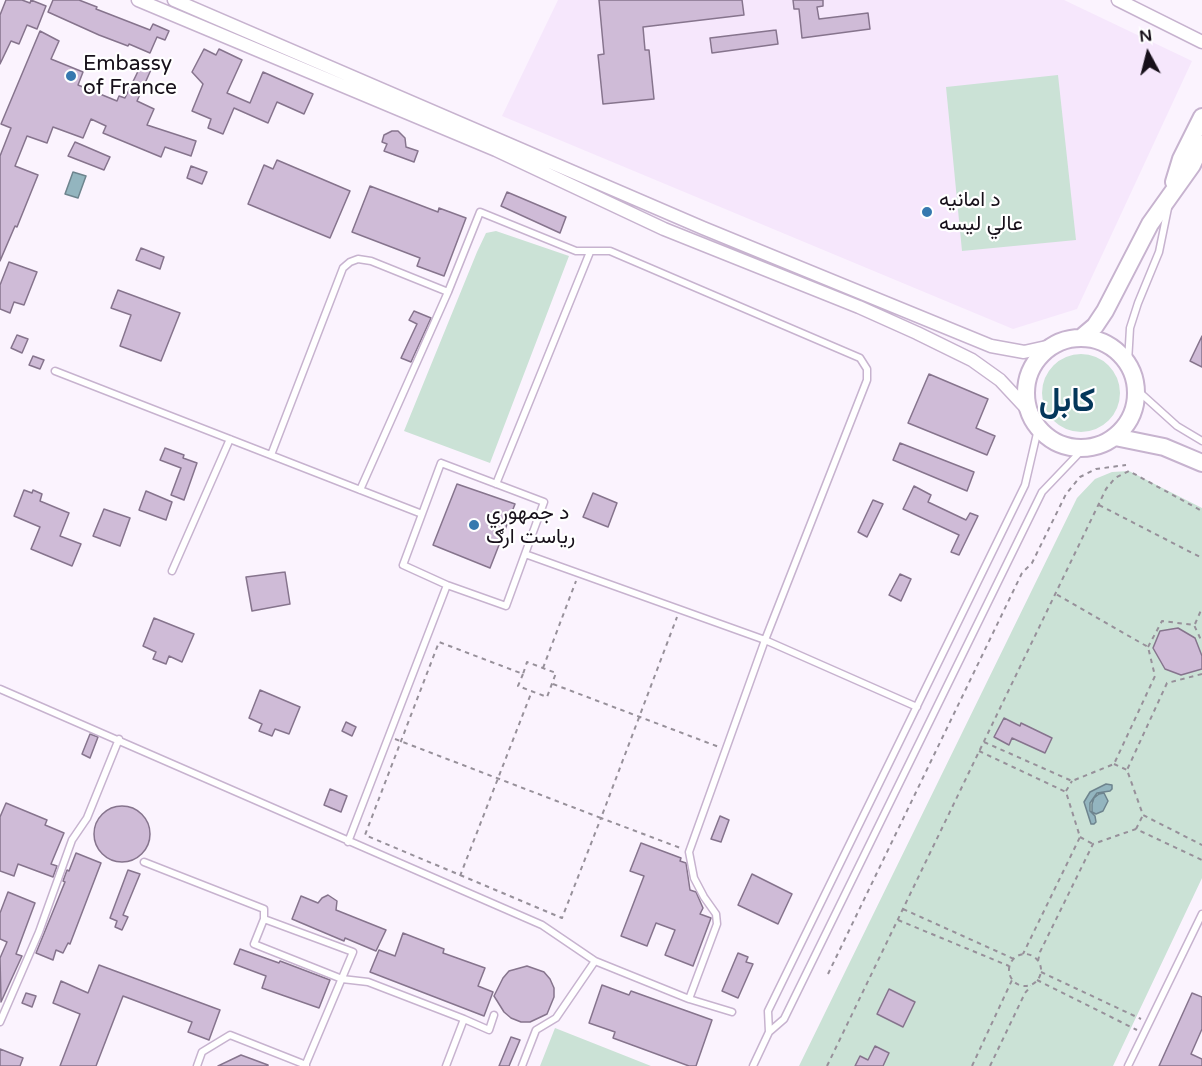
<!DOCTYPE html>
<html>
<head>
<meta charset="utf-8">
<style>
  body { margin:0 }
  #map { position:relative; width:1202px; height:1066px; overflow:hidden; background:#fbf3fe; font-family:"Varela Round",sans-serif }
  canvas { display:block }
  .north { position:absolute; left:1118px; top:24px; width:60px; height:60px; -webkit-text-stroke:4px #fff; paint-order:stroke; rotate:353deg; font-size:16px; font-weight:700; line-height:24px; text-align:center; color:#17101a }
  .north::after { content:''; display:block; margin:auto; width:21px; height:27px; background:#17101a; clip-path:polygon(50% 0,100% 100%,50% 72%,0 100%) }
</style>
</head>
<body>
<div id="map">
<canvas width="1202" height="1066"></canvas>
<div class="north">N</div>
</div>
<script>
const g = document.querySelector('canvas').getContext('2d');
g.lineJoin = 'round';
function fill(path, color) { g.fillStyle = color; g.fill(path, 'evenodd'); }
const toPath = rows => new Path2D(rows.map(r => 'M' + r).join(''));
function stroke(path, color, width, dash) { g.strokeStyle = color; g.lineWidth = width; g.lineCap = dash ? 'butt' : 'round'; g.setLineDash(dash || []); g.stroke(path); }
function write(font, color, halo, rows, align = 'center') {
  g.font = font + ' "Varela Round",Vazirmatn,sans-serif'; g.lineWidth = 4.5; g.setLineDash([]); g.textBaseline = 'middle'; g.strokeStyle = halo; g.fillStyle = color; for (const [text, x, y, turn = 0] of rows) {
    g.save(); g.translate(x, y); g.rotate((+turn || 0) * Math.PI / 180); g.textAlign = isNaN(turn) ? turn : align; if (halo) g.strokeText(text, 0, 0); g.fillText(text, 0, 0); g.restore();
  }
}
fill(toPath([
  [558,0,1064,0,1192,61,1077,309,1013,329,502,116]
]), '#f6e7fc');
fill(toPath([
  [1058,75,1076,240,962,251,946,87],
  [496,231,569,256,490,463,404,431,477,252,486,233],
  '1042 393a39 39 0 1 1 78 0a39 39 0 1 1-78 0Z',
  [1129,471,1202,508,1202,878,1113,1066,799,1066,1077,498,1095,479,1112,472],
  [555,1028,651,1066,540,1066]
]), '#cbe2d6');
const water = toPath([
  [73,172,86,176,78,198,65,194,73,172],
  [1106,784,1112,785,1112,789,1110,791,1097,793,1090,803,1090,811,1095,816,1096,822,1094,824,1091,824,1084,802,1090,792,1106,784],
  [1104,793,1108,801,1103,811,1096,814,1092,812,1092,804,1094,798,1099,794,1104,793]
]);
fill(water, '#93b5bf');
stroke(water, '#6e848e', 1.5);
const building = toPath([
  [6,0,22,0,30,3,31,0,46,6,37,29,27,25,19,44,11,41,0,64,0,15,6,0],
  [53,0,79,0,97,7,96,9,150,30,153,24,169,31,165,40,157,37,150,53,129,44,128,46,99,35,48,12,53,0],
  [599,0,742,0,744,15,643,27,645,50,649,50,654,99,603,104,598,55,604,54,599,0],
  [793,0,823,0,823,6,817,7,819,19,868,13,870,29,802,38,799,9,794,9,793,0],
  [776,30,778,44,712,53,710,38,776,30],
  [40,31,59,41,51,59,83,72,78,85,117,101,119,96,125,98,144,59,154,63,137,101,154,109,147,125,196,141,191,156,165,147,161,157,103,133,106,126,91,119,83,138,53,127,47,143,27,136,15,166,38,175,17,227,15,226,0,261,0,156,11,128,1,124,40,31],
  [204,49,216,55,219,49,242,60,227,93,250,103,263,72,313,94,304,114,277,102,268,123,234,108,223,134,208,128,211,119,192,111,203,84,192,72,204,49],
  [392,131,398,131,405,138,406,147,418,151,414,162,384,151,387,144,382,142,384,135,392,131],
  [75,142,110,157,104,170,68,156,75,142],
  [277,160,350,191,330,238,248,204,264,165,273,169,277,160],
  [191,166,207,172,202,184,187,178,191,166],
  [370,186,438,212,439,208,466,218,444,276,417,266,420,258,352,232,370,186],
  [507,192,566,217,560,233,501,206,507,192],
  [141,248,164,257,160,269,136,260,141,248],
  [9,262,37,272,24,305,14,302,10,313,0,309,0,285,9,262],
  [118,290,180,313,161,361,120,346,131,315,111,308,118,290],
  [414,311,431,318,411,362,401,358,417,324,409,320,414,311],
  [17,335,28,339,22,353,11,348,17,335],
  [1202,336,1202,367,1190,361,1202,336],
  [33,356,44,360,40,369,29,365,33,356],
  [929,374,988,399,976,428,995,436,987,455,908,423,929,374],
  [900,443,974,472,967,491,893,460,900,443],
  [165,448,184,455,183,458,197,463,184,500,171,495,181,468,160,460,165,448],
  [457,484,515,504,490,568,433,545,457,484],
  [914,486,931,495,928,502,966,520,970,513,978,516,959,555,951,552,959,535,903,509,914,486],
  [24,490,32,493,33,490,42,494,40,501,69,513,60,536,81,544,72,566,31,549,40,527,14,516,24,490],
  [146,491,172,502,166,520,139,510,146,491],
  [593,493,617,503,608,527,583,517,593,493],
  [873,500,883,504,867,537,858,532,873,500],
  [104,509,130,518,120,546,93,536,104,509],
  [285,572,290,604,252,611,246,577,285,572],
  [900,574,911,579,901,601,889,595,900,574],
  [154,618,194,634,182,662,169,656,166,664,153,659,156,652,143,646,154,618],
  [1178,628,1195,638,1202,656,1202,669,1181,675,1165,669,1153,648,1160,631,1178,628],
  [260,690,300,707,289,734,275,729,272,736,259,731,262,724,249,718,260,690],
  [1004,718,1020,726,1021,723,1052,738,1045,753,1012,738,1009,745,994,737,1004,718],
  [346,722,356,727,352,736,342,731,346,722],
  [90,734,98,737,90,758,82,754,90,734],
  [330,789,347,796,341,812,324,805,330,789],
  [6,803,47,820,45,825,64,833,51,864,57,866,53,877,18,864,14,876,0,871,0,817,6,803],
  '94 834a28 28 0 1 1 56 0a28 28 0 1 1-56 0Z',
  [720,816,729,820,721,842,711,839,720,816],
  [641,843,681,858,680,861,686,863,690,890,696,892,703,908,700,914,711,918,693,966,665,955,675,930,656,923,647,946,621,936,644,876,630,871,641,843],
  [76,853,101,863,70,944,68,943,63,953,56,950,53,960,36,953,65,882,63,881,67,870,69,871,76,853],
  [128,870,140,874,123,915,128,917,122,930,115,927,117,921,110,918,128,870],
  [752,874,792,894,778,924,738,905,752,874],
  [8,892,35,903,16,954,22,956,1,1002,0,958,7,942,0,939,0,913,8,892],
  [328,895,337,901,336,910,386,930,376,951,345,938,344,941,292,919,301,896,318,903,322,898,328,895],
  [403,933,444,949,443,953,485,968,478,986,493,992,484,1016,370,972,379,950,395,956,403,933],
  [240,949,279,963,280,961,330,980,319,1008,262,988,266,976,234,964,240,949],
  [738,953,748,957,746,962,753,964,738,998,722,991,738,953],
  [99,965,220,1010,209,1040,188,1032,192,1022,123,996,96,1066,60,1066,80,1014,53,1003,61,981,88,993,99,965],
  [527,966,544,972,550,979,554,988,554,997,547,1014,530,1022,521,1022,511,1018,504,1012,494,996,503,978,509,971,527,966],
  [602,985,629,995,631,991,712,1020,696,1066,689,1066,613,1038,615,1032,589,1023,602,985],
  [889,989,915,1002,903,1027,877,1014,889,989],
  [26,993,36,996,32,1007,22,1003,26,993],
  [1192,993,1202,997,1202,1029,1191,1054,1202,1059,1202,1066,1159,1066,1192,993],
  [511,1037,520,1040,509,1066,499,1066,511,1037],
  [875,1046,889,1053,883,1066,855,1066,860,1056,868,1060,875,1046],
  [0,1049,23,1058,20,1066,0,1066,0,1049],
  [241,1055,268,1065,268,1066,218,1066,241,1055]
]);
fill(building, '#cfbbd7');
stroke(building, '#86748d', 1.5);
const lane = toPath([
  [1128,362,1130,328,1138,303,1159,252,1168,208],
  [55,371,422,514],
  [1136,389,1177,426,1202,441],
  [271,455,343,268,350,262,358,259,371,261,448,292,480,212,576,251,610,251,860,358,867,369,867,380,765,640,689,852,694,878,704,897,716,914,717,924,689,999],
  [441,463,544,502,506,606,447,585,403,565,441,463],
  [496,484,590,252],
  [360,490,448,292],
  [525,554,765,640,917,707],
  [172,571,230,439],
  [0,689,542,925,595,961,689,999,732,1012],
  [348,842,447,585],
  [144,862,264,909,264,919,353,952,305,1066],
  [264,919,254,944,342,979,368,982,464,1019,446,1066],
  [464,1019,489,1030,494,1015],
  [0,1022,39,932,72,840,87,818,119,739],
  [769,1032,768,1011,1025,485,1038,429],
  [197,1066,202,1052,230,1035,306,1065],
  [522,1066,536,1030,556,1018,595,961],
  [753,1066,769,1032,784,1019,1042,492,1084,448],
  [1128,1066,1202,914]
]);
const street = toPath([
  [138,0,496,150,664,229,859,307,917,333,972,360,1000,380,1027,409],
  [174,0,703,228,991,346,1024,352,1051,346],
  [1118,0,1202,42]
]);
const secondary = toPath([
  [1174,182,1181,159,1202,117],
  [1082,337,1095,326,1105,311,1150,224,1192,165,1202,144],
  '1026 393a55 55 0 1 1 110 0a55 55 0 1 1-110 0Z',
  [1115,437,1164,447,1202,463]
]);
stroke(lane, '#c7b3cf', 9);
stroke(street, '#c7b3cf', 15);
stroke(secondary, '#c7b3cf', 20);
stroke(toPath([
  [1099,505,1202,558],
  [1195,624,1202,608],
  [1148,647,1162,621,1194,625,1202,642],
  [543,668,576,581],
  [523,674,518,686,547,697,556,673,527,662,523,674,439,642,365,835,562,918,601,818,683,849],
  [1202,674,1167,683,1127,770,1143,815,1202,845],
  [553,684,719,747],
  [395,739,601,818,677,617],
  [984,742,1072,781,1114,764,1155,676,1148,647,1056,594],
  [979,751,1066,792,1080,837,1023,954],
  [1114,764,1127,770],
  [1066,791,1072,781],
  [1136,829,1143,815],
  [1080,837,1093,844],
  [460,876,532,691],
  [903,909,1014,959],
  [898,920,1009,966],
  '1009 970a16 16 0 1 1 32 0a16 16 0 1 1-32 0Z',
  [1038,961,1040,952,1093,844,1136,829,1202,860],
  [1041,972,1141,1019],
  [828,974,1022,573,1032,563,1066,494,1080,477,1096,469,1126,465],
  [1037,980,1137,1030],
  [827,1066,1106,489,1115,478,1129,471,1202,511],
  [972,1066,1012,980],
  [990,1066,1025,993,1031,986]
]), '#97909a', 2, [4.5, 4.5]);
stroke(lane, '#fff', 6);
stroke(street, '#fff', 12);
stroke(secondary, '#fff', 16);
for (const [x, y, r, color] of [
  [71,76,6,"#3679af"],
  [927,212,6,"#3679af"],
  [474,525,6,"#3679af"]
]) { const dot = new Path2D(); dot.arc(x, y, r, 0, 2 * Math.PI); g.fillStyle = color; g.fill(dot); stroke(dot, '#fff', 2); }
write('21px', '#17101a', '#fff', [
  ["Embassy",83,64],
  ["of France",83,88],
  ["د امانیه",939,200],
  ["عالي لیسه",939,224],
  ["د جمهوري",486,513],
  ["ریاست ارګ",486,537]
], 'left');
write('bold 33px', '#04375a', '#fff', [
  ["کابل",1067,402]
]);
</script>
</body>
</html>
